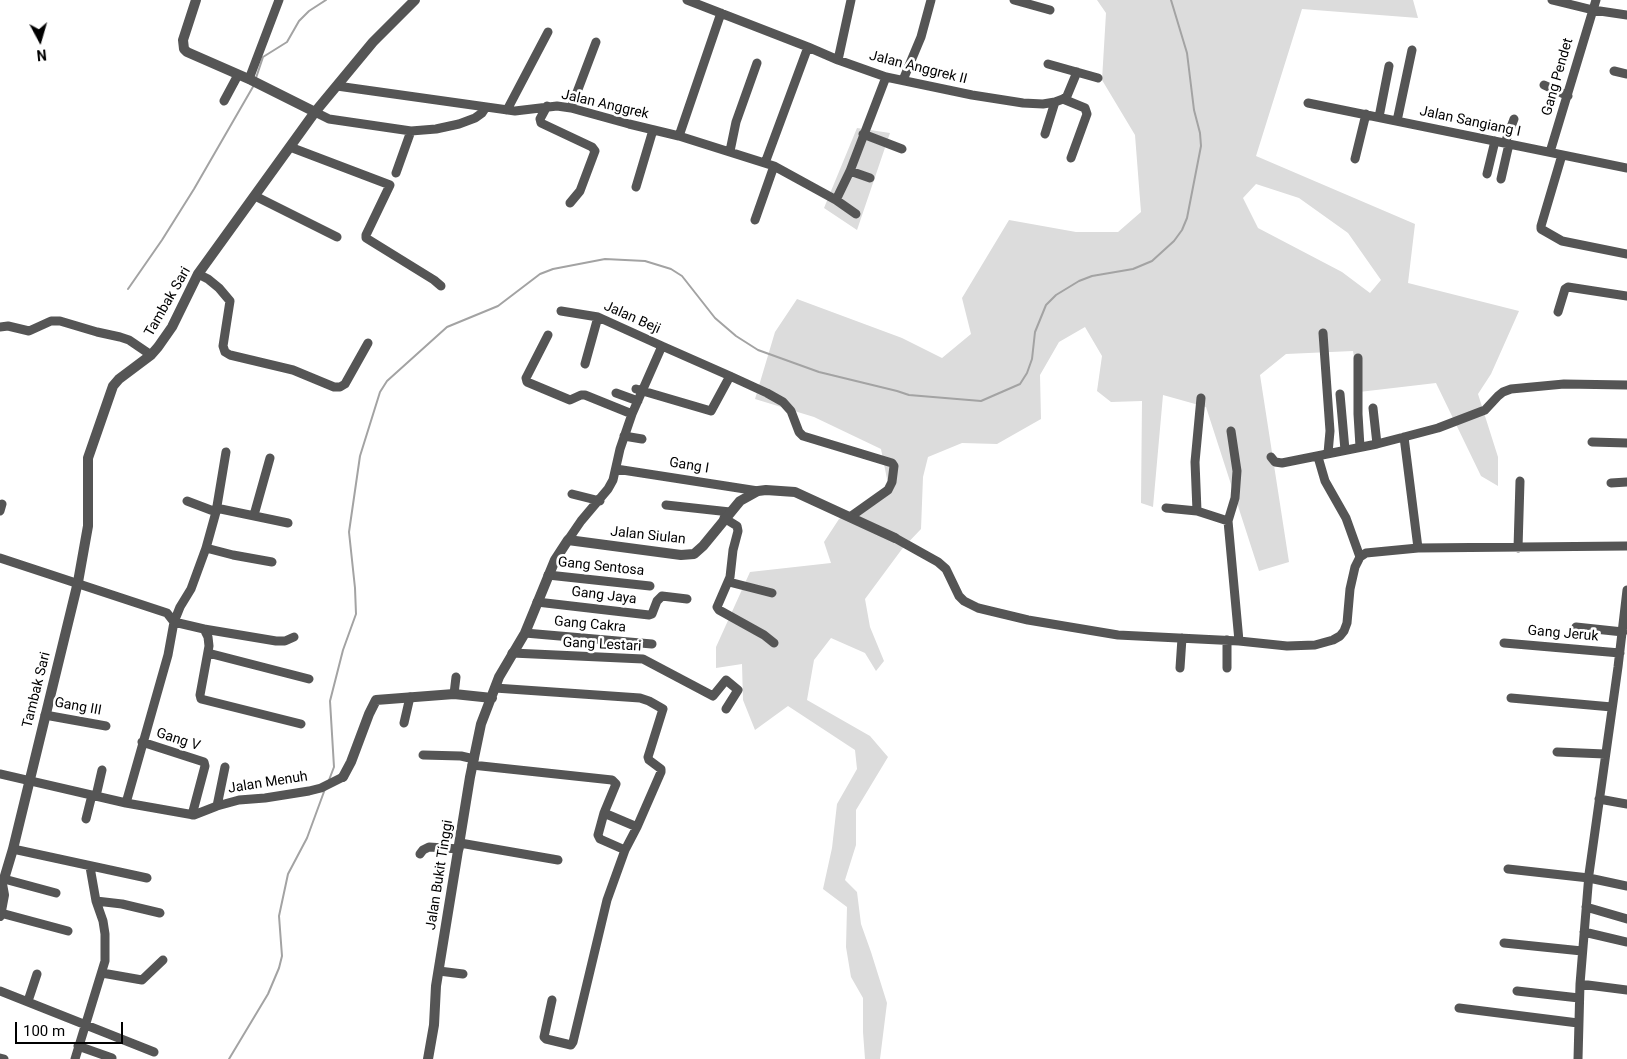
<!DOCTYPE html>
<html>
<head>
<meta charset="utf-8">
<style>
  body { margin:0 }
  #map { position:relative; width:1627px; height:1059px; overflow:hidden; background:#fff; font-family:Roboto,sans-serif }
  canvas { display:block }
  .north { position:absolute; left:15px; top:15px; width:50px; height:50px; -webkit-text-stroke:4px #fff; paint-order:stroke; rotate:174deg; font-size:14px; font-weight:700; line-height:20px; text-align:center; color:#000 }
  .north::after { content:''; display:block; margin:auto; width:18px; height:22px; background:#000; clip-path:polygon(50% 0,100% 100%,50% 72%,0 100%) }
  .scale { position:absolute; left:15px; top:1022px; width:108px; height:22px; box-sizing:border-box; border:2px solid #000; border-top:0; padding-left:6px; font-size:15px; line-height:18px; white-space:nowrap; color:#000; -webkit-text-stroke:4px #fff; paint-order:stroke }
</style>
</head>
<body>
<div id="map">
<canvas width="1627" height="1059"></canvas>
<div class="north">N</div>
<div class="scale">100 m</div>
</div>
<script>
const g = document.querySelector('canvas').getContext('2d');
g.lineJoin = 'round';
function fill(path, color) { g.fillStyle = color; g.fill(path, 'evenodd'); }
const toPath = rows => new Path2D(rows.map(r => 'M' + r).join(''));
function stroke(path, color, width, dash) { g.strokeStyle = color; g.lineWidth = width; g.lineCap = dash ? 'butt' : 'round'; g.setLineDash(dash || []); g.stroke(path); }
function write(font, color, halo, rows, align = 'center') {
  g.font = font + ' Roboto,sans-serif'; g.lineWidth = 5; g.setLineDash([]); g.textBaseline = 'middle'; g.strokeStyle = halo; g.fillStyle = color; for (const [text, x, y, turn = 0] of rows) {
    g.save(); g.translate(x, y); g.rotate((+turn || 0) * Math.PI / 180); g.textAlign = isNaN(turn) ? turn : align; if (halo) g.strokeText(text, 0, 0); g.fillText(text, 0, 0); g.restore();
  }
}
fill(toPath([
  [1097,0,1413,0,1418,18,1302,9,1256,156,1415,224,1408,283,1519,311,1491,374,1478,394,1498,457,1498,486,1481,476,1436,383,1359,392,1353,351,1286,354,1260,375,1289,562,1259,571,1206,407,1163,395,1153,507,1141,503,1142,401,1111,402,1097,391,1102,356,1085,327,1059,342,1040,375,1041,419,997,444,962,443,928,457,923,477,921,529,902,549,865,599,870,627,884,661,876,671,865,653,831,638,814,660,807,700,870,736,888,757,856,810,856,845,845,880,857,892,861,924,871,952,887,1003,880,1059,865,1059,863,1032,863,998,851,977,846,947,847,907,823,889,832,848,837,804,857,769,855,750,788,706,755,730,743,700,742,664,716,668,716,647,750,572,831,563,824,542,839,519,889,489,881,449,814,417,755,399,775,332,797,299,902,338,942,358,971,334,962,298,1009,220,1076,232,1118,232,1141,212,1135,135,1102,80,1106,13],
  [1256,184,1299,198,1348,233,1381,280,1370,293,1342,272,1258,228,1243,198],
  [857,128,890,133,857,230,824,208]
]), '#dcdcdc');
stroke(toPath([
  [256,78,263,57,287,42,299,21,309,11,326,0],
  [128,289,162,240,194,189,254,85],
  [329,780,334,767,330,701,343,650,356,614,355,588,349,532,360,456,380,392,387,381,447,327,498,306,540,274,553,269,605,259,645,261,671,269,682,276,715,318,736,336,758,350,819,372,897,391,909,395,981,401,1020,384,1027,373,1032,359,1035,332,1046,305,1056,295,1079,281,1092,276,1133,269,1152,261,1174,241,1182,230,1187,218,1201,146,1200,133,1194,110,1187,53,1171,0],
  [229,1059,268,994,279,968,282,956,279,916,288,874,307,838,325,789]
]), '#a3a3a3', 2);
stroke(toPath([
  [687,0,808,47,838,60,886,77,972,95,1023,103,1043,104,1055,102,1063,99,1067,96,1077,72],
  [1014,0,1050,10],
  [1552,0,1593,10,1627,15],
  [838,60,851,0],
  [1048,64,1098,78],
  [1614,71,1627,74],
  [249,79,279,0],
  [903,80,921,37,931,0],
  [1544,85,1568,96],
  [337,86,515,111,557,106,571,108,629,124,679,136,774,166,836,200,856,214],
  [1063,99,1085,108,1087,114,1071,158],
  [224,101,238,75],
  [1308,103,1627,168],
  [547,106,540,119,541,123,592,147,595,151,580,191,570,203],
  [571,108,596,42],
  [507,110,548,32],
  [315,112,329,119,411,131,436,129,459,124,475,118,482,113,486,107],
  [1379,117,1389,66],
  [1397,121,1412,50],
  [863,134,902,149],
  [1045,134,1055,102],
  [679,136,721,13],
  [1505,143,1514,119],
  [290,147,390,185,366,235,366,238,434,280,441,286],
  [730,151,736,122,757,63],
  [1550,152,1596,0],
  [1562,155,1541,226,1541,229,1562,241,1627,254],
  [1355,159,1366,114],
  [765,163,808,47],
  [850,171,870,178],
  [396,173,411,131],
  [1487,174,1495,141],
  [1501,179,1509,144],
  [636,187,653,130],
  [255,196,337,237],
  [836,200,850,171,886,77],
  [755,220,774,166],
  [198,274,208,279,219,288,230,301,223,346,225,352,230,355,293,370,334,387,340,387,345,384,368,343],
  [561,311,598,317,662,346],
  [1558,312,1565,289,1568,287,1627,296],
  [0,327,8,326,29,331,51,321,60,321,97,332,120,337,129,340,151,355],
  [1323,333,1330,431,1328,453],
  [548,335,526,378,527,382,570,400,581,395,585,395,632,414],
  [1358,358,1358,414,1360,447],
  [585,364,598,317],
  [636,389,711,411,730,376],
  [616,393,638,401],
  [1340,394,1345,450],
  [1373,408,1377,444],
  [1231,431,1237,471,1235,498,1228,521,1239,641],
  [624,436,642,439],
  [1404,437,1418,548],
  [1592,442,1627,443],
  [1271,457,1275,462,1282,463,1377,444,1404,437,1438,428,1485,410,1498,396,1503,392,1511,389,1564,384,1627,385],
  [1318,457,1325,481,1346,518,1360,557],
  [616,469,758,491],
  [1611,483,1627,482],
  [572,494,600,501],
  [187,501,216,512],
  [666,505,730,512],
  [216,508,288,523],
  [1166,508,1197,511,1228,521],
  [0,511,2,504],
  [1197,511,1195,462,1201,398],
  [254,515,270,458],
  [724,518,737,526,738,531,733,550,730,577,717,607,719,610,764,635,774,643],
  [895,538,938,562,946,569,959,596,964,601,978,608,1028,620,1118,635,1239,641,1287,646,1315,645,1333,640,1340,636,1344,631,1347,623,1350,589,1355,567,1360,557,1366,553,1418,548,1627,546],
  [568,540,581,521,608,489,613,480,620,449,632,414,662,346,730,376,767,393,783,402,791,411,799,432,803,436,892,463,894,466,892,482,888,490,850,517],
  [206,548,233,555,272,562],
  [1518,548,1520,481],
  [0,558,167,613,174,622,180,607,191,589,206,548,216,512,226,452],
  [548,575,650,586],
  [729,582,772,593],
  [537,602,649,615,652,614,657,601,662,596,687,599],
  [1576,627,1623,632],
  [204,629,276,641,285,641,294,637],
  [525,633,652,644],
  [1227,640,1227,668],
  [1504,643,1620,653],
  [208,653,309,679],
  [512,653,643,659,713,696,726,680,738,690,726,709],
  [1180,668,1182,638],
  [495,688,640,698,649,701,663,709,648,757,649,760,661,769,661,772,637,827,625,850],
  [454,694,456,677],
  [1511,698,1612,707],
  [45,715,106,726],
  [404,723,410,697],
  [142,742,204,762,205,766,192,815],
  [1557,752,1605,754],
  [423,755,461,756,474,759],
  [472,765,612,780,616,784,604,813,598,835,600,839,625,850,607,900,573,1042,571,1045,546,1039,544,1037,552,1000],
  [0,774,126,803,194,815,217,806,239,800,265,798,309,791,321,788,343,777],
  [96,796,102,770],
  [1599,799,1627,804],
  [126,803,168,655,174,622,204,629,208,637,209,646,200,695,201,699,301,724],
  [217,806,225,767],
  [604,813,637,827],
  [86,819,92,795],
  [460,843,558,860],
  [13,849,147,878],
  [420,854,423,850,429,847,459,849],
  [1508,869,1589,878,1627,886],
  [4,879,56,893],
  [96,901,122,904,160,913],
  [1586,907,1627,919],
  [1,913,68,931],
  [1584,932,1627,942],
  [1504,943,1582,951],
  [439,971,463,974],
  [102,973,142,980,163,960],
  [1580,984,1627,990],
  [0,991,154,1052],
  [1517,991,1579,998],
  [28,1001,37,974],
  [1459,1008,1578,1023],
  [78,1046,112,1058],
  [0,1058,4,1059],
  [75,1059,105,961,105,934,103,921,96,901,90,867],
  [1578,1059,1580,984,1589,874,1618,667,1627,590]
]), '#555', 9);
stroke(toPath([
  [196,0,183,40,184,49,187,52,251,80,315,112],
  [343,777,351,762,369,714,376,700,454,694,492,698],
  [0,885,4,879,13,849,78,582,88,526,88,458,113,386,119,379,151,355,158,347,172,327,198,274,315,112,373,42,415,0],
  [0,916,4,895,2,884],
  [428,1059,434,1025,436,986,470,777,481,724,499,677,525,633,555,560,568,540,681,555,694,554,703,546,740,501,758,491,766,490,795,492,895,538]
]), '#555', 10);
write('14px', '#000', '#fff', [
  ["Jalan Anggrek II",918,68,14],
  ["Gang Pendet",1558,77,-74],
  ["Jalan Anggrek",605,105,13],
  ["Jalan Sangiang I",1470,122,12],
  ["Tambak Sari",168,302,-60],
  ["Jalan Beji",632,318,24],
  ["Gang I",689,466,9],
  ["Jalan Siulan",648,536,6],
  ["Gang Sentosa",601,567,6],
  ["Gang Jaya",604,596,7],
  ["Gang Cakra",590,625,5],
  ["Gang Jeruk",1563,634,5],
  ["Gang Lestari",602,645,3],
  ["Tambak Sari",37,690,-76],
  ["Gang III",78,707,10],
  ["Gang V",178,740,18],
  ["Jalan Menuh",268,783,-9],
  ["Jalan Bukit Tinggi",440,875,-81]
]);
</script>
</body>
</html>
